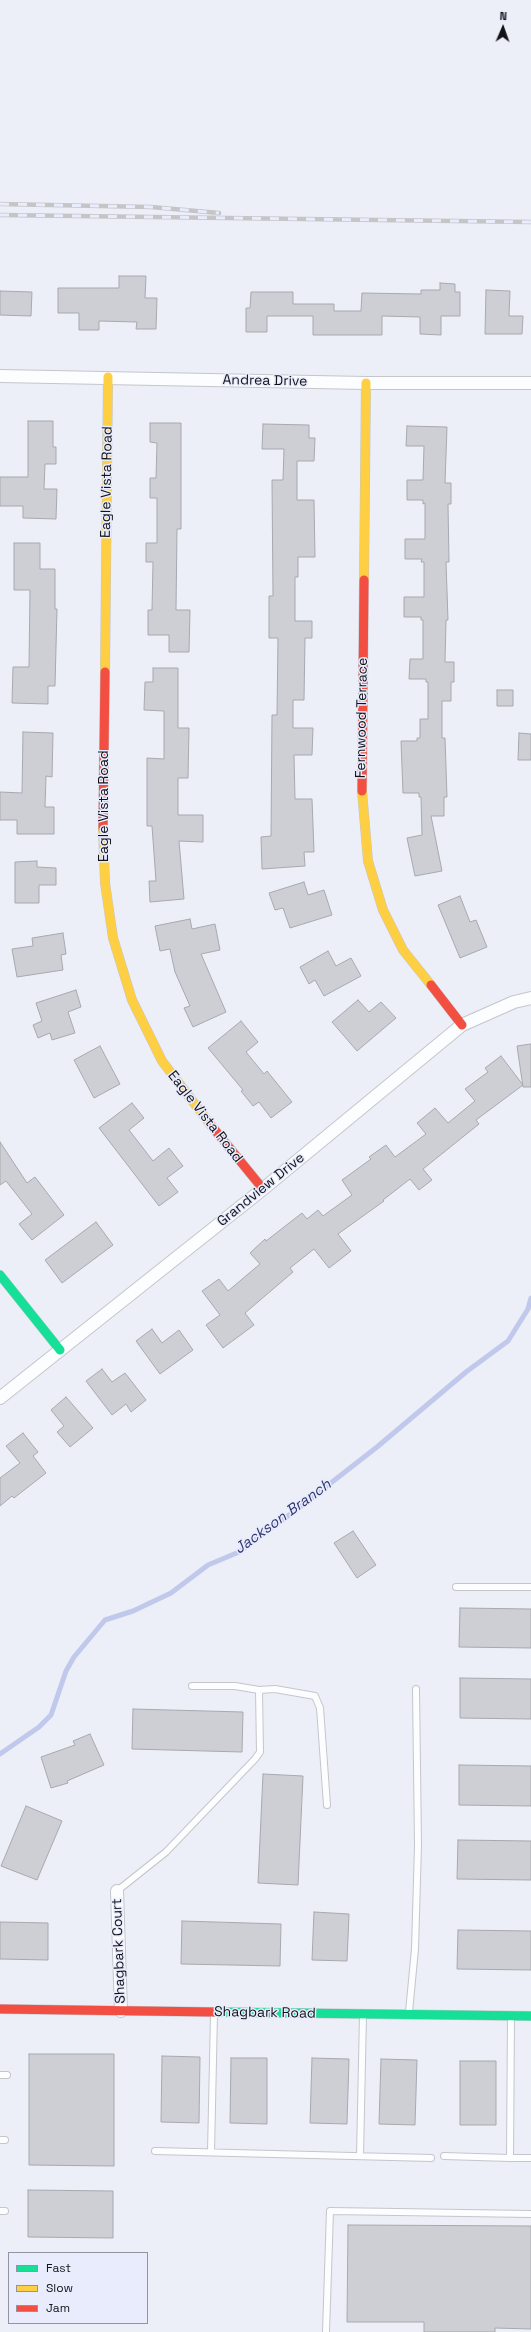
<!DOCTYPE html>
<html>
<head>
<meta charset="utf-8">
<style>
  body { margin:0 }
  #map { position:relative; width:531px; height:2332px; overflow:hidden; background:#eceff7; font-family:"Space Grotesk",sans-serif }
  canvas { display:block }
  .legend { position:absolute; left:8px; top:2252px; width:140px; height:72px; box-sizing:border-box; background:#e8ecfc; border:1px solid #9295a1; margin:0; padding:5px 7px; list-style:none; font-size:12px; color:#121319 }
  .legend li { display:flex; align-items:center; gap:8px; height:20px }
  .legend b { width:20px; border:1px solid #9295a1 }
  .north { position:absolute; left:483px; top:8px; width:40px; height:40px; -webkit-text-stroke:3px #e8ecfc; paint-order:stroke; rotate:2deg; font-size:11px; font-weight:700; line-height:16px; text-align:center; color:#121319 }
  .north::after { content:''; display:block; margin:auto; width:14px; height:18px; background:#121319; clip-path:polygon(50% 0,100% 100%,50% 72%,0 100%) }
</style>
</head>
<body>
<div id="map">
<canvas width="531" height="2332"></canvas>
<ul class="legend">
<li><b style="height:5px;background:#16e098"></b>Fast</li>
<li><b style="height:5px;background:#ffcf43"></b>Slow</li>
<li><b style="height:5px;background:#f24e42"></b>Jam</li>
</ul>
<div class="north">N</div>
</div>
<script>
const g = document.querySelector('canvas').getContext('2d');
g.lineJoin = 'round';
const toPath = rows => new Path2D(rows.map(r => 'M' + r).join(''));
function stroke(path, color, width, dash) { g.strokeStyle = color; g.lineWidth = width; g.lineCap = dash ? 'butt' : 'round'; g.setLineDash(dash || []); g.stroke(path); }
function fill(path, color) { g.fillStyle = color; g.fill(path, 'evenodd'); }
function write(font, color, halo, rows, align = 'center') {
  g.font = font + ' "Space Grotesk",sans-serif'; g.lineWidth = 3; g.setLineDash([]); g.textBaseline = 'middle'; g.strokeStyle = halo; g.fillStyle = color; for (const [text, x, y, turn = 0] of rows) {
    g.save(); g.translate(x, y); g.rotate((+turn || 0) * Math.PI / 180); g.textAlign = isNaN(turn) ? turn : align; if (halo) g.strokeText(text, 0, 0); g.fillText(text, 0, 0); g.restore();
  }
}
stroke(toPath([
  [0,1754,39,1727,51,1715,66,1671,74,1657,105,1620,133,1611,171,1593,208,1565,239,1552,300,1507,377,1447,466,1372,508,1341,528,1309,531,1298]
]), '#c0c8eb', 5);
const building = toPath([
  [119,276,146,276,145,298,157,298,156,329,136,329,137,322,99,321,99,330,79,330,79,313,58,313,58,288,119,288,119,276],
  [440,283,455,284,455,292,460,292,460,316,441,316,441,335,420,334,420,317,382,316,382,335,313,335,313,316,267,316,267,332,246,332,246,308,250,308,251,292,293,292,293,304,334,304,334,311,361,311,362,293,421,294,421,290,440,290,440,283],
  [486,290,510,291,509,316,523,316,522,334,485,334,486,290],
  [0,291,32,292,31,316,0,315,0,291],
  [28,421,53,421,53,447,56,447,56,464,45,464,44,489,57,489,56,519,23,518,23,506,0,506,0,477,28,477,28,421],
  [150,423,181,423,181,529,177,529,176,610,190,610,189,652,169,652,169,635,148,635,148,610,152,610,153,562,146,562,146,543,157,543,157,498,150,498,150,478,156,478,157,443,150,442,150,423],
  [263,424,309,425,309,438,315,438,314,461,297,461,297,500,314,500,315,557,298,557,298,577,295,577,295,621,312,621,312,638,305,638,304,700,293,700,293,728,313,728,312,755,294,755,295,799,312,799,314,852,304,852,305,866,262,869,261,837,271,836,272,715,277,715,278,638,269,638,269,596,273,596,272,480,283,480,284,449,262,449,263,424],
  [407,426,447,427,445,483,451,483,451,504,448,504,449,562,446,562,448,620,446,620,445,662,454,662,454,682,451,682,451,701,442,701,442,738,445,738,447,797,444,797,444,816,431,816,442,871,415,876,407,838,422,835,421,797,419,797,419,793,403,793,401,741,417,741,417,738,420,738,420,719,428,719,428,682,426,682,426,679,409,679,410,659,423,659,423,620,421,620,421,617,404,617,404,597,424,597,424,562,421,562,422,559,405,559,405,539,425,539,425,503,423,504,423,500,407,500,407,480,423,480,424,446,406,446,407,426],
  [14,543,40,543,40,569,55,569,55,609,57,609,55,686,48,686,48,704,12,703,13,667,29,667,30,590,14,590,14,543],
  [153,668,178,668,178,728,189,728,188,778,178,778,178,815,203,815,203,842,179,841,184,899,150,902,149,881,156,881,152,826,147,826,147,758,164,759,164,711,144,710,145,682,153,682,153,668],
  [497,690,513,690,513,706,497,706,497,690],
  [23,732,53,733,52,777,46,776,45,807,54,807,54,834,17,834,17,820,0,820,0,792,22,793,23,732],
  [519,733,531,734,531,760,518,760,519,733],
  [37,861,37,867,56,868,56,885,39,885,39,903,15,903,15,862,37,861],
  [304,882,308,895,324,890,332,915,290,928,283,908,275,910,269,893,304,882],
  [460,896,470,922,476,920,487,947,460,958,438,905,460,896],
  [190,919,192,929,215,924,220,950,201,954,226,1012,193,1027,184,1008,190,1006,175,972,170,949,160,951,155,926,190,919],
  [63,933,66,954,61,955,63,970,17,977,12,949,33,946,32,938,63,933],
  [328,951,336,966,351,958,361,976,324,996,315,980,309,984,300,967,328,951],
  [76,990,81,1007,68,1012,75,1033,52,1040,50,1033,38,1038,33,1025,42,1021,36,1003,76,990],
  [358,1000,369,1012,381,1002,396,1018,357,1051,332,1022,358,1000],
  [241,1021,258,1042,246,1052,264,1074,267,1071,292,1102,271,1118,259,1102,253,1106,241,1091,243,1090,208,1048,241,1021],
  [531,1044,531,1087,523,1087,517,1046,531,1044],
  [100,1046,120,1084,94,1098,74,1060,100,1046],
  [501,1056,523,1085,476,1120,479,1124,423,1169,432,1180,419,1190,410,1179,383,1200,384,1201,338,1234,351,1251,329,1268,314,1249,290,1268,293,1272,245,1313,254,1325,223,1348,206,1325,220,1315,202,1291,219,1279,228,1291,260,1264,250,1253,265,1239,266,1241,302,1213,307,1219,318,1210,323,1216,352,1195,342,1180,371,1159,369,1157,386,1145,395,1157,426,1134,417,1123,435,1108,448,1123,475,1101,465,1089,488,1072,485,1068,501,1056],
  [132,1103,144,1118,129,1130,153,1161,169,1148,183,1166,167,1178,178,1192,159,1206,99,1128,132,1103],
  [0,1142,27,1183,35,1177,64,1215,32,1240,19,1224,32,1214,6,1181,0,1185,0,1142],
  [96,1222,113,1245,62,1283,45,1260,96,1222],
  [152,1329,162,1343,179,1330,193,1350,160,1374,136,1341,152,1329],
  [102,1369,112,1382,125,1373,146,1400,131,1412,126,1404,112,1415,86,1381,102,1369],
  [66,1397,93,1428,70,1447,57,1432,64,1426,51,1410,66,1397],
  [23,1433,38,1452,33,1456,46,1473,14,1498,12,1496,0,1506,0,1478,20,1463,6,1446,23,1433],
  [353,1531,376,1565,357,1578,334,1543,353,1531],
  [460,1608,531,1609,531,1648,459,1647,460,1608],
  [460,1678,531,1679,531,1719,460,1718,460,1678],
  [133,1709,243,1712,242,1752,132,1749,133,1709],
  [90,1734,104,1765,67,1781,68,1783,51,1788,41,1757,75,1745,73,1741,90,1734],
  [459,1765,531,1766,531,1806,459,1805,459,1765],
  [263,1774,303,1776,298,1885,258,1883,263,1774],
  [26,1806,62,1821,37,1880,1,1866,26,1806],
  [458,1840,531,1841,531,1880,457,1879,458,1840],
  [314,1912,349,1914,347,1961,312,1960,314,1912],
  [182,1921,281,1924,280,1966,181,1964,182,1921],
  [0,1922,48,1923,48,1960,0,1959,0,1922],
  [458,1930,531,1931,531,1970,457,1969,458,1930],
  [29,2054,114,2054,114,2166,29,2165,29,2054],
  [162,2056,200,2057,199,2123,161,2122,162,2056],
  [231,2058,267,2058,267,2124,230,2123,231,2058],
  [312,2058,349,2059,347,2124,310,2123,312,2058],
  [381,2059,417,2060,415,2125,379,2124,381,2059],
  [460,2061,496,2061,496,2125,460,2125,460,2061],
  [28,2190,113,2191,113,2238,28,2237,28,2190],
  [348,2225,531,2226,531,2329,495,2328,495,2332,424,2332,424,2322,347,2322,348,2225]
]);
fill(building, '#cdcfd5');
stroke(building, '#a7a9ae', 1);
const lane = toPath([
  [456,1587,531,1587],
  [192,1686,235,1686,259,1690],
  [117,1891,166,1852,255,1759,260,1752,259,1690,275,1689,315,1696,320,1708,327,1805],
  [409,2012,415,1949,418,1845,416,1689],
  [0,2075,7,2075],
  [0,2140,5,2140],
  [155,2151,431,2158],
  [211,2152,214,2014],
  [360,2156,363,2015],
  [444,2156,510,2158,511,2017],
  [510,2158,531,2158],
  [0,2211,5,2211],
  [326,2332,330,2211,531,2214]
]);
const street = toPath([
  [0,376,366,383,531,383],
  [0,1398,263,1189,462,1025,514,1002,531,998],
  [117,1891,121,2011]
]);
const fast = toPath([
  [0,1275,60,1350],
  [214,2012,531,2016]
]);
const slow = toPath([
  [364,580,366,383],
  [105,672,108,377],
  [362,791,368,861,383,910,403,950,431,985],
  [103,828,105,883,113,938,132,1000,162,1061,210,1124]
]);
const jam = toPath([
  [362,791,364,580],
  [103,828,105,672],
  [431,985,462,1025],
  [210,1124,263,1189],
  [0,2009,214,2012]
]);
stroke(lane, '#c4c6cc', 8);
stroke(street, '#c4c6cc', 14);
stroke(fast, '#c4c6cc', 10);
stroke(slow, '#c4c6cc', 10);
stroke(jam, '#c4c6cc', 10);
stroke(lane, '#fcfdfe', 6);
stroke(street, '#fcfdfe', 12);
stroke(fast, '#16e098', 9);
stroke(slow, '#ffcf43', 9);
stroke(jam, '#f24e42', 9);
const rail = toPath([
  [0,204,151,207,219,213],
  [0,215,531,222]
]);
stroke(rail, '#c5c5c7', 4.5);
stroke(rail, '#e8ecfc', 3, [9]);
write('14px', '#121319', '#e8ecfc', [
  ["Andrea Drive",265,381,1],
  ["Eagle Vista Road",107,482,-89],
  ["Fernwood Terrace",362,718,-89],
  ["Eagle Vista Road",104,806,-90],
  ["Eagle Vista Road",205,1117,52],
  ["Grandview Drive",261,1190,-39],
  ["Shagbark Court",119,1951,-92],
  ["Shagbark Road",265,2013,1]
]);
write('italic 15px', '#2f366e', '#e8ecfc', [
  ["Jackson Branch",283,1517,-36]
]);
</script>
</body>
</html>
